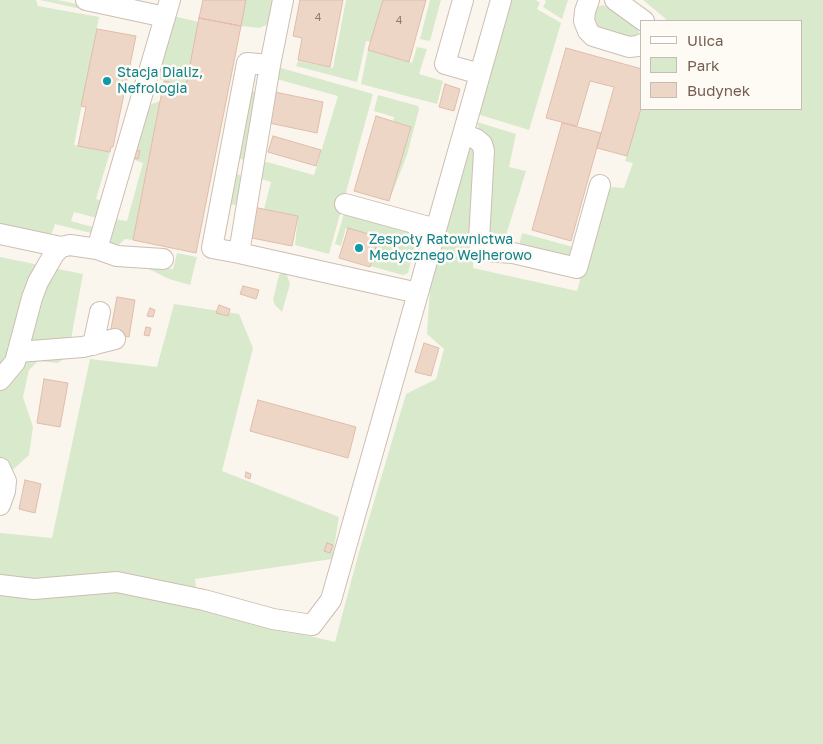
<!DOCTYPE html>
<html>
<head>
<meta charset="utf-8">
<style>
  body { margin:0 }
  #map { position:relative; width:823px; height:744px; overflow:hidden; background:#fbf6ed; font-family:"Golos Text",sans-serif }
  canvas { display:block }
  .legend { position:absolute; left:640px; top:20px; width:162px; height:90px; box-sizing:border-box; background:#fefaf4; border:1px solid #c8bbb3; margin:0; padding:6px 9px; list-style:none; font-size:15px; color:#765d51 }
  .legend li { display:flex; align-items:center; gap:10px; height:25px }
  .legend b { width:25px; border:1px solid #c8bbb3 }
</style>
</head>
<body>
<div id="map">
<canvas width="823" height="744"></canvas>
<ul class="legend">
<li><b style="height:6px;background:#fff"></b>Ulica</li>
<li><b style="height:14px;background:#d8e9cc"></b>Park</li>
<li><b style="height:14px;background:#eed6c7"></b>Budynek</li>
</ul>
</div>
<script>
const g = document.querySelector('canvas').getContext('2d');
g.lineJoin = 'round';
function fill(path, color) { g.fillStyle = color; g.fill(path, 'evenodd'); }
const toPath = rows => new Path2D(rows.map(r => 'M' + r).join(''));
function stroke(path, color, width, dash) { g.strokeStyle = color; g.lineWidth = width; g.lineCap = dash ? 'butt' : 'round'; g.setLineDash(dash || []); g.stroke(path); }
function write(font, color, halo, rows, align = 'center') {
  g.font = font + ' "Golos Text",sans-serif'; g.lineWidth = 5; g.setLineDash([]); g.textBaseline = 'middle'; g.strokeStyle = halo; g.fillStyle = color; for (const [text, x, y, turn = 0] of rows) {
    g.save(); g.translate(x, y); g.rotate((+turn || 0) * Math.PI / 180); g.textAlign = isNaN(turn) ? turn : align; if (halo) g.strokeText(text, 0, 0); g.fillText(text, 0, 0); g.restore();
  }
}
fill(toPath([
  [0,0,36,0,38,6,99,17,74,145,110,152,96,199,105,202,100,219,74,212,71,221,96,228,91,233,55,224,52,233,45,237,0,230],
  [40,0,57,0,147,18,146,23],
  [246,0,278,0,269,24,259,28,241,26],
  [346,0,383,0,371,42,366,41,357,82,296,66,298,61,333,68],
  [430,0,441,0,430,41,420,39],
  [509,0,536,0,540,3,537,9,561,23,529,130,477,114],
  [544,0,568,0,562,19,543,7,546,1],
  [643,0,823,0,823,744,0,744,0,533,52,538,90,359,157,367,174,304,239,314,253,348,222,471,339,517,332,559,195,579,198,609,335,642,359,552,406,394,436,379,444,349,427,334,430,287,470,145,479,155,473,268,577,291,604,196,607,192,612,187,624,188,633,163,625,161,642,105,642,109,802,109,802,21,665,21,666,19],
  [603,5,637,28,639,32,638,36,634,39,603,30,597,26,594,16,595,10,599,6],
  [173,16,199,22,186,86,164,81,156,77],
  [417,47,427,49,419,74,443,81,437,104,361,84,368,50,412,63],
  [274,66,373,94,329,254,295,245,298,216,264,209,271,182,258,178,262,165,267,162,314,175,338,96,273,78],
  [250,91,254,91,259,97,245,160,233,157],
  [378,95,418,106,419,109,407,155,389,201,411,127,393,121,394,117,374,111],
  [160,101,133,240,125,239,113,250,109,241,114,219,127,221,143,163,133,159,134,158,138,159,140,152,135,150,141,123,145,123,147,116,143,115,144,107],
  [477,122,516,134,509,167,526,171,502,248,485,239,479,130],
  [233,173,240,175,242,179,236,205,226,204],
  [344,214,418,235,408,273,403,275,370,266,378,237,346,228,341,246,335,244],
  [522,233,577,248,574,257,519,246],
  [177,253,197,257,190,285,169,279,149,269,150,265,173,269],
  [0,257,83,274,68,355,58,363,38,361,29,370,23,397,33,427,29,455,5,477,0,493],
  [285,270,290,284,282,312,275,305,273,300,279,275]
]), '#d8e9cc');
const building = toPath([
  [203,0,246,0,241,26,199,18,203,0],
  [300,0,343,0,330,67,298,60,302,38,293,36,300,0],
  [383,0,426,0,409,62,368,50,383,0],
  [199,18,241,26,196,253,133,240,164,81,186,86,199,18],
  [97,29,136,36,113,147,111,147,110,152,78,146,86,107,81,106,97,29],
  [566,48,642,69,642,105,627,156,597,148,614,87,590,81,577,126,546,118,566,48],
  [445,84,460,89,454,111,439,107,445,84],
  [275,92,323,102,317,133,269,123,275,92],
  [376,116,411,127,389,201,354,191,376,116],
  [562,123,601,133,571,241,532,230,562,123],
  [273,136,321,150,316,166,268,152,273,136],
  [135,150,140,151,138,159,134,158,135,150],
  [253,207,298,216,292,246,247,237,253,207],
  [348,228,379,237,370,267,339,258,348,228],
  [243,286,259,290,256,299,240,294,243,286],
  [117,297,135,300,129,337,110,334,117,297],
  [219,305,230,309,228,316,216,313,219,305],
  [150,308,155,310,153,317,147,316,150,308],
  [146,327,151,328,149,336,144,335,146,327],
  [424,343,439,348,431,376,415,372,424,343],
  [44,379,68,383,60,427,37,423,44,379],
  [258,400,356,427,348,458,250,431,258,400],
  [246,472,251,474,250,479,245,477,246,472],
  [25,480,41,484,35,513,19,509,25,480],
  [327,543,333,545,330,553,324,551,327,543]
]);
fill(building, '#eed6c7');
stroke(building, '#e0bca9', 1);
const minor = toPath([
  [86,0,165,17],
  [283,0,270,65,239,253,418,293],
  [463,0,445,64,480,74],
  [589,0,585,11,584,21,588,31,593,36,629,47,638,46,642,44],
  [615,0,644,21],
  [463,134,476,139,482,144,484,151,479,240,480,247,485,251,513,253,577,268,600,185],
  [345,204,436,229],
  [0,234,61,247],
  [97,249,117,256,163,259],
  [239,253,212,248,247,63,270,65],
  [93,345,100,312],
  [18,352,83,347,115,339],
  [0,380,15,362,32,298,38,282,54,254,61,247,70,245,97,249,170,0],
  [0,468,6,481,5,491,0,505],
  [0,585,34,589,117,582,204,600,273,619,312,625,331,600,501,0]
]);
stroke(minor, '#cdbeb3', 22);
stroke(minor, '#fff', 20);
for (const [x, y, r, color] of [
  [107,81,5,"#0f9aa8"],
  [359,248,5,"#0f9aa8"]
]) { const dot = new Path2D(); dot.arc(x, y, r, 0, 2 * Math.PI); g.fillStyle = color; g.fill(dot); stroke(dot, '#fefaf4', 2); }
write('11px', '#947b6e', null, [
  ["4",318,18],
  ["4",399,21]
]);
write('14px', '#0d838f', '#fefaf4', [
  ["Stacja Dializ,",117,73],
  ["Nefrologia",117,89],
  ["Zespoły Ratownictwa",369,240],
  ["Medycznego Wejherowo",369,256]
], 'left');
</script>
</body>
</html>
